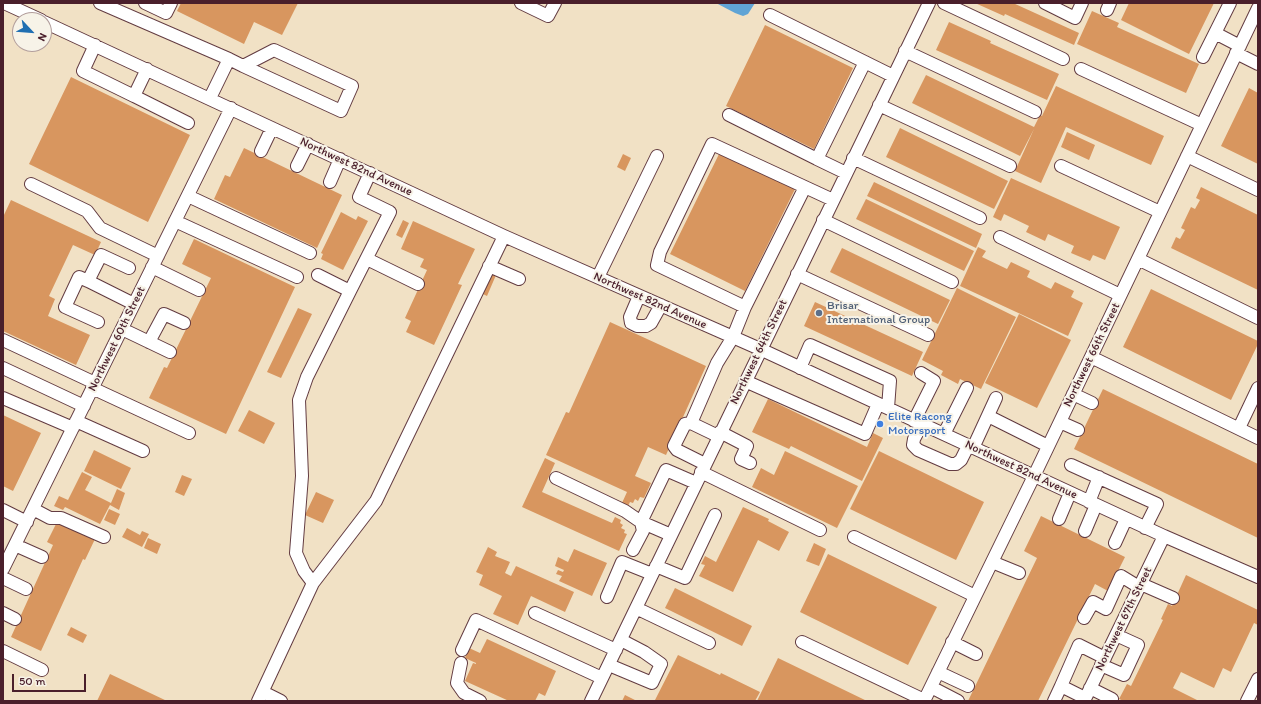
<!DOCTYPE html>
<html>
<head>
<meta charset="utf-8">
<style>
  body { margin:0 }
  #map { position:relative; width:1261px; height:704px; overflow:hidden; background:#f1e1c5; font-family:Itim,sans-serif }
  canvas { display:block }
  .frame { position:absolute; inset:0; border:4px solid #4a1f2b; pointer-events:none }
  .north { position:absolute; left:12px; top:12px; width:40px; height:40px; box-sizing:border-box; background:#f7f3e8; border:1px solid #b29e9c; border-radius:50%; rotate:116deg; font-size:11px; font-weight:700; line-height:16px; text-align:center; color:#4a1f2b }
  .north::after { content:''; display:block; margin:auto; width:14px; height:18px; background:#1f6fb2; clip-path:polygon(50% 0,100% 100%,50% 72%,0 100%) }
  .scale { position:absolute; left:12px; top:674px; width:74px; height:18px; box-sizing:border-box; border:2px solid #4a1f2b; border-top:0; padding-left:5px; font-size:12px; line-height:14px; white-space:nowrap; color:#4a1f2b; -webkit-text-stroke:3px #f7f3e8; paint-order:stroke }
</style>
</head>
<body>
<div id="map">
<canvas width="1261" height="704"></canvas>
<div class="frame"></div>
<div class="north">N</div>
<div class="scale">50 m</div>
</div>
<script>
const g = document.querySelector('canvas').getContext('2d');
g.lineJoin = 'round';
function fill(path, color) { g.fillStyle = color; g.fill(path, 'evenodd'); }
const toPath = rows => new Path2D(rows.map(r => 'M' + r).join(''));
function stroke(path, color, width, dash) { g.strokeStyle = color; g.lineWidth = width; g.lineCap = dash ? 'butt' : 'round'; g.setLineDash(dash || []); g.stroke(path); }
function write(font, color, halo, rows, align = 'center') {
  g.font = font + ' Itim,sans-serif'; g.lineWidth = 4; g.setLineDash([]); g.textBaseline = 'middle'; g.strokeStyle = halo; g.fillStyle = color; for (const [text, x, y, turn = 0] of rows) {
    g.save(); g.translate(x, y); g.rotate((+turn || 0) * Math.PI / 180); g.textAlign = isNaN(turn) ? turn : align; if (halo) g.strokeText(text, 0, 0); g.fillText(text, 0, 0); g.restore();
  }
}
fill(toPath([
  [716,3,755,3,748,14,743,16,735,13]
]), '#60a4d5');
fill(toPath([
  [181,3,298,3,282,35,254,22,244,44,177,11],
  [975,3,1013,3,1079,33,1074,45,1005,14,1004,16],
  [1129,3,1214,3,1189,54,1121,20],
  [1092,11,1119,23,1117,27,1199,64,1186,93,1077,44],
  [949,22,991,41,990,43,1059,74,1047,100,936,50],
  [765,25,853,68,814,149,726,106],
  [926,75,1034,127,1040,115,1042,116,1056,86,1164,136,1151,165,1066,127,1041,183,1015,171,1034,129,1020,156,912,103],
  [71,77,190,135,148,222,29,164],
  [1249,88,1258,93,1258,164,1221,146],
  [900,128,1008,181,994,209,886,157],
  [1067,132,1095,145,1089,160,1061,147],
  [244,148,342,195,317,248,214,199,225,175,230,177],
  [720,152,795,189,745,291,670,254],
  [623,154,631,158,625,171,617,167],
  [1011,178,1120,227,1105,260,1093,255,1090,261,1071,253,1074,246,1048,234,1045,241,1026,232,1029,226,1004,214,1001,221,993,217],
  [874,182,982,234,976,248,867,196],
  [1201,187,1258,215,1258,290,1171,248,1176,237,1180,239,1185,230,1181,228,1191,207,1195,209,1200,200,1196,198],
  [866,199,974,251,964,271,856,219],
  [11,200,101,242,95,255,73,245,49,296,55,299,48,316,90,335,76,365,3,331,3,217],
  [341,212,356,220,358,216,368,221,343,270,321,259,323,254,321,253],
  [403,220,409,223,402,238,396,235],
  [413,221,475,249,458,284,462,285,434,345,406,332,411,321,405,318,427,270,420,267,424,259,401,249],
  [194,239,295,287,226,434,149,398,164,367,167,368,211,278,182,264],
  [978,247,986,251,982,257,1007,269,1011,262,1030,271,1027,277,1051,289,1055,282,1074,291,1071,297,1083,303,1068,336,960,286],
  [842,248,950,300,938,324,830,272],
  [482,268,496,275,487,296,473,289],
  [957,288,1016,317,981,389,960,379,958,384,941,375,943,371,922,360],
  [1151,289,1258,341,1258,344,1231,400,1123,347],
  [815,302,923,352,912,376,804,326],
  [298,308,312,314,281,378,267,372],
  [1019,314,1071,340,1037,408,985,383],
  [610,322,706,366,666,455,648,447,635,476,651,483,644,498,640,497,638,501,635,499,633,503,630,502,628,506,622,503,627,492,546,455,566,412,569,413],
  [1103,389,1258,464,1258,538,1074,449],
  [768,399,867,447,873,433,883,438,862,481,791,446,789,449,752,432],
  [249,410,275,423,264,444,238,431],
  [3,415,41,433,13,491,3,486],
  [94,450,131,468,121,489,84,471],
  [785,451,858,486,837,528,752,487,761,468,774,475],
  [879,451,984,502,956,560,850,509],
  [545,458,555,463,542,492,612,523,615,517,621,520,620,523,623,525,621,528,625,530,624,533,627,534,619,551,522,507],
  [82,472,92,477,85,490,111,503,117,489,125,493,119,510,110,505,100,524,65,507,63,510,54,506,59,496,68,500],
  [182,475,192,479,184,496,175,492],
  [316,492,334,500,323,523,305,515],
  [743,507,769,519,768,521,789,532,779,551,758,540,733,592,699,576,705,565,701,564,705,556,716,562],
  [109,509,120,514,115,525,104,520],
  [1041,516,1125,557,1108,591,1095,584,1038,701,968,701,1037,558,1024,551],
  [57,522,95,539,85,560,83,559,41,651,11,637,53,545,47,542],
  [127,528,140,535,142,531,149,534,142,547,122,537],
  [148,538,161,544,157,554,144,548],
  [814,543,826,549,819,566,806,561],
  [488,547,497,552,495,556,510,562,505,573,511,576,516,566,574,592,565,612,531,596,518,625,493,614,502,596,479,585,483,575,476,572],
  [574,549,607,563,592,596,559,581,562,576,556,574,558,570,563,572,564,570,555,566,558,557,568,562],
  [828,554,937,607,908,665,800,612],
  [1186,575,1258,610,1258,625,1254,623,1231,672,1223,668,1214,688,1181,672,1173,688,1199,701,1124,701,1119,699,1127,684,1131,686,1163,620,1161,619,1168,604,1172,606],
  [675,588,752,626,742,646,665,608],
  [71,627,87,635,83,643,67,635],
  [487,639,556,671,545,696,539,693,535,701,509,701,465,681,473,663,476,664,476,663,465,658,469,648,480,653],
  [678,655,720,675,721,673,760,692,755,701,655,700],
  [778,658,867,701,757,701],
  [110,674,167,701,97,701],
  [625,695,637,701,622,701]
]), '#d8965f');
const minor = toPath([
  [4,3,41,20],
  [100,3,229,59],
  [145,3,166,13,171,3],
  [521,3,548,16,555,3],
  [944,3,1063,59],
  [1045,3,1075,18,1082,3],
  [1107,10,1110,3],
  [770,15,893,76],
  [44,22,504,236,760,349,1164,536,1258,577],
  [1215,33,1240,46],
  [95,45,83,71,134,96],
  [905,51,1035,112],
  [1236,53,1258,64],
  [1203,57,1230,3],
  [147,69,134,96,188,123],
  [1081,69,1202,125],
  [210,98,229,59,243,66,341,111,352,86,274,50,243,66],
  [879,105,1010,166],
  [729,115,817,159],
  [261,151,272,128],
  [1187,156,1258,190],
  [853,158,980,218],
  [297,166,308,144],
  [1061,166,1160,212],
  [846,173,817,159,865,62],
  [330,182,340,159],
  [31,184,87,211,100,228,158,256],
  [188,196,310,253],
  [823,220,952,282],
  [175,221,297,277],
  [1000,237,1120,295],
  [367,259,418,284],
  [1138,259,1258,318],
  [489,266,519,279],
  [152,267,199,290],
  [129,268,101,255,88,281,134,304],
  [797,274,928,335],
  [318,275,350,291,390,212,359,197,370,173],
  [598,277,657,156],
  [88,281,79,277,65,307,98,322],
  [639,296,630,317,631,323,637,326,646,326,651,323,661,305],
  [745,307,805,187],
  [122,329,170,352],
  [3,340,95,383],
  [149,342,164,314,184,323],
  [1091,357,1258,438],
  [3,368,84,406],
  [800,368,810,345,890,381,888,408],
  [745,381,865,434,878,404],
  [92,388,189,433],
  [1073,394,1092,403],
  [3,398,73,428],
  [988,416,1048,446],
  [76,421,143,451],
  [914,421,934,381,921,373],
  [1060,422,1078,430],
  [691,423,685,424,674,446,677,450,705,464],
  [922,424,914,439,913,445,918,450,950,464,956,464,961,460,968,446],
  [1239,428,1258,388],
  [720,432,747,446,741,459,750,463],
  [944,434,967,388],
  [718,436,691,423,717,363,733,337,745,307,657,265,660,252,712,144,833,200],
  [973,448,996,398],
  [1071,465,1157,504,1145,528],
  [701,472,820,530],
  [556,478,625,511,641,522,643,531,633,550],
  [1089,502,1099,477],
  [33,509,50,518,61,518,104,537],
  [3,510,27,522],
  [1059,519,1070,493],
  [1085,531,1096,505],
  [671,535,641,522,666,470,696,483],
  [854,537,975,596],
  [1115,543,1126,519],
  [15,545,42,557],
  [992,562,1019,573],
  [656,566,685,578,715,515],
  [3,569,231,108],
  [3,578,26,589],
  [313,583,304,571,296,553,302,476,299,400,307,377,350,291],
  [1141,584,1173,598],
  [607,597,622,562,652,574],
  [636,608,709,643],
  [3,613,15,619],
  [535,613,616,650],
  [1084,618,1093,602,1106,609,1121,576,1139,587],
  [802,642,924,700],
  [952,642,976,654],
  [462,650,476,620,602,678],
  [3,651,42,670],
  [461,663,457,683,464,693,480,701],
  [609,665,652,683,661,664,644,652,621,640],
  [1101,665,1124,675,1138,645,1116,635],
  [938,672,968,686],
  [1061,686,1079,645,1105,658],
  [931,687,958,701],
  [1090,688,1112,699,1111,701],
  [263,692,281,701],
  [258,701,313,583,376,501,504,236],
  [591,701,929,3],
  [924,701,1034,476,1258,8],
  [1054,701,1061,686,1085,698],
  [1084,701,1164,536],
  [1247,701,1258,679]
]);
stroke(minor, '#633c42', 14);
stroke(minor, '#fff', 12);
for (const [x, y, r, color] of [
  [819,313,4,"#5c6f8a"],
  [880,424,4,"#3f7fe0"]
]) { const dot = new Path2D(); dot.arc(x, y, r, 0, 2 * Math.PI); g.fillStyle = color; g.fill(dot); stroke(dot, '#f7f3e8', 1.5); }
write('12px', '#4a1f2b', '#f7f3e8', [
  ["Northwest 82nd Avenue",356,167,25],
  ["Northwest 82nd Avenue",650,301,24],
  ["Northwest 60th Street",117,339,-64],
  ["Northwest 64th Street",759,352,-64],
  ["Northwest 66th Street",1092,355,-64],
  ["Northwest 82nd Avenue",1021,470,25],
  ["Northwest 67th Street",1124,619,-64]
]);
write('12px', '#4e5e75', '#f7f3e8', [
  ["Brisar",827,306],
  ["International Group",827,320]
], 'left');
write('12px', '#366cbe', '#f7f3e8', [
  ["Elite Racong",888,417],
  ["Motorsport",888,431]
], 'left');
</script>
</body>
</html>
